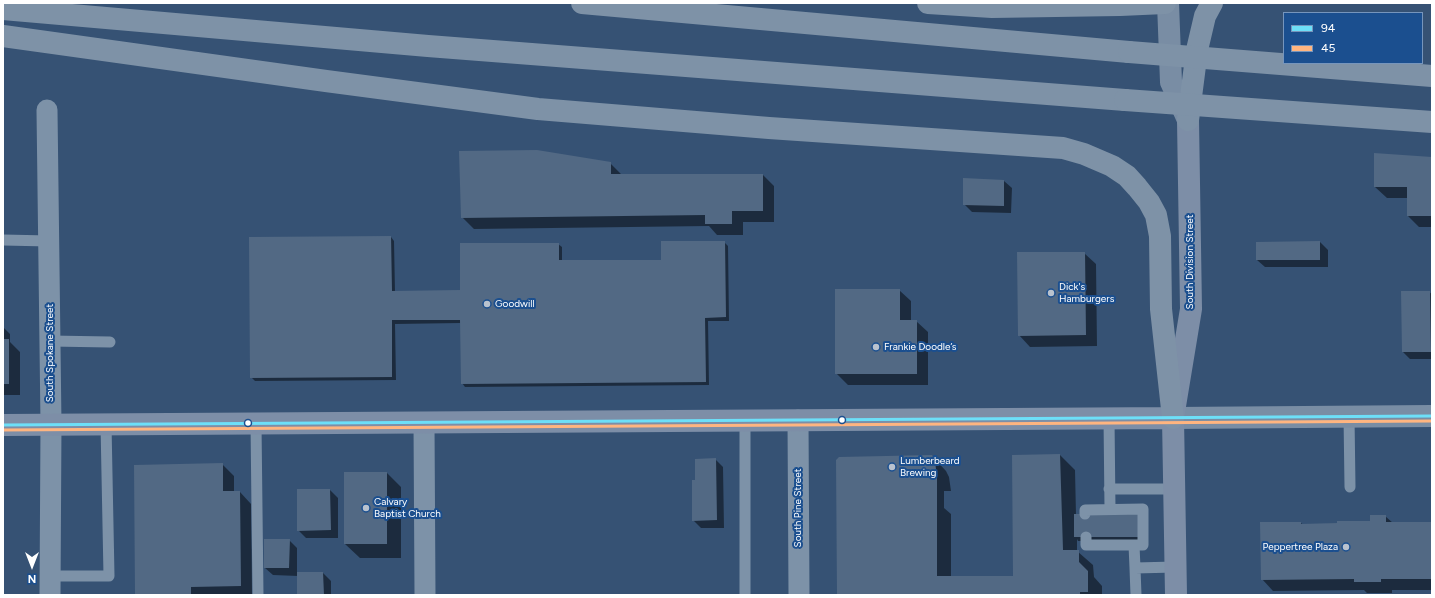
<!DOCTYPE html>
<html>
<head>
<meta charset="utf-8">
<style>
  body { margin:0 }
  #map { position:relative; width:1435px; height:598px; overflow:hidden; background:#365274; font-family:Figtree,sans-serif }
  canvas { display:block }
  .frame { position:absolute; inset:0; border:4px solid #fff; pointer-events:none }
  .legend { position:absolute; left:1283px; top:12px; width:140px; height:52px; box-sizing:border-box; background:#1b4f8f; border:1px solid #7695bc; margin:0; padding:5px 7px; list-style:none; font-size:12px; color:#fff }
  .legend li { display:flex; align-items:center; gap:8px; height:20px }
  .legend b { width:20px; border:1px solid #7695bc }
  .north { position:absolute; left:12px; top:546px; width:40px; height:40px; -webkit-text-stroke:3px #1b4f8f; paint-order:stroke; rotate:180deg; font-size:11px; font-weight:700; line-height:16px; text-align:center; color:#fff }
  .north::after { content:''; display:block; margin:auto; width:14px; height:18px; background:#fff; clip-path:polygon(50% 0,100% 100%,50% 72%,0 100%) }
</style>
</head>
<body>
<div id="map">
<canvas width="1435" height="598"></canvas>
<div class="frame"></div>
<ul class="legend">
<li><b style="height:5px;background:#6ddff8"></b>94</li>
<li><b style="height:5px;background:#ffb580"></b>45</li>
</ul>
<div class="north">N</div>
</div>
<script>
const g = document.querySelector('canvas').getContext('2d');
g.lineJoin = 'round';
function fill(path, color) { g.fillStyle = color; g.fill(path, 'evenodd'); }
const toPath = rows => new Path2D(rows.map(r => 'M' + r).join(''));
function stroke(path, color, width, dash) { g.strokeStyle = color; g.lineWidth = width; g.lineCap = dash ? 'butt' : 'round'; g.setLineDash(dash || []); g.stroke(path); }
function write(font, color, halo, rows, align = 'center') {
  g.font = font + ' Figtree,sans-serif'; g.lineWidth = 4; g.setLineDash([]); g.textBaseline = 'middle'; g.strokeStyle = halo; g.fillStyle = color; for (const [text, x, y, turn = 0] of rows) {
    g.save(); g.translate(x, y); g.rotate((+turn || 0) * Math.PI / 180); g.textAlign = isNaN(turn) ? turn : align; if (halo) g.strokeText(text, 0, 0); g.fillText(text, 0, 0); g.restore();
  }
}
fill(toPath([
  [1432,158,1432,227,1419,227,1408,216,1408,198,1387,198,1375,187],
  [610,163,622,175,763,175,774,186,774,222,743,222,743,235,717,235,709,226,474,229,462,217],
  [964,179,1004,181,1012,188,1011,213,972,212,964,204],
  [391,237,394,241,395,292,461,291,558,244,562,247,562,261,662,261,724,242,728,246,729,321,708,321,709,385,465,387,462,383,461,323,395,324,396,380,255,381,251,377],
  [1320,242,1328,250,1328,267,1265,267,1257,260],
  [1084,253,1096,264,1097,346,1030,347,1019,335],
  [899,290,911,301,911,321,916,321,928,332,928,385,848,385,836,373],
  [1429,292,1432,294,1432,359,1410,359,1403,352],
  [3,327,10,334,10,342,20,352,20,395,3,395],
  [1060,455,1075,470,1076,515,1140,515,1143,540,1078,541,1077,539,1077,551,1093,565,1094,577,1102,586,1102,595,838,595,932,456,946,471,949,477,951,491,944,491,944,508,951,514,951,577,1014,577,1013,456],
  [715,459,723,467,724,528,701,528,693,520,696,481],
  [222,464,234,476,234,492,240,492,251,504,252,595,136,595],
  [387,473,401,487,401,558,360,558,345,544],
  [330,490,338,498,338,538,306,538,298,530],
  [1385,516,1393,523,1430,523,1432,525,1432,590,1392,590,1392,593,1367,593,1364,590,1273,591,1262,579,1301,523,1303,525,1371,522],
  [289,540,297,548,297,573,323,573,331,581,331,595,298,595,298,576,273,575,265,568]
]), '#0007');
fill(toPath([
  [537,150,611,162,611,174,763,174,763,211,732,211,732,224,705,224,705,215,461,218,459,151],
  [1374,153,1432,157,1432,216,1407,216,1407,187,1374,187],
  [963,178,1004,180,1004,206,963,205],
  [391,236,392,291,460,290,460,243,559,243,559,260,661,260,661,241,725,241,726,317,705,318,706,382,461,384,460,320,392,320,392,377,250,378,249,237],
  [1320,241,1320,260,1256,260,1256,242],
  [1017,252,1085,252,1086,335,1018,336],
  [835,289,900,289,900,320,917,320,917,374,835,374],
  [1401,291,1430,291,1431,352,1402,352],
  [3,339,9,339,9,384,3,384],
  [1060,454,1063,550,1079,550,1079,562,1088,571,1088,592,1080,592,1080,595,837,595,836,460,839,457,932,455,935,461,937,477,937,576,1013,576,1012,455],
  [716,458,717,520,692,521,692,480,695,480,695,459],
  [223,463,223,491,240,491,241,586,191,587,191,595,135,595,134,465],
  [344,472,387,472,387,544,344,544],
  [297,489,330,489,331,530,297,531],
  [1074,514,1140,514,1140,537,1074,537],
  [1370,515,1386,515,1386,522,1431,522,1431,527,1432,527,1431,579,1381,579,1381,582,1354,582,1354,579,1261,580,1260,522,1301,522,1301,524,1337,523,1337,521,1370,521],
  [264,539,290,539,289,568,264,568],
  [297,572,323,572,324,595,297,595]
]), '#526984');
stroke(toPath([
  [3,240,49,241],
  [50,341,110,342],
  [1349,416,1350,487],
  [1109,418,1110,509],
  [745,421,745,595],
  [256,424,258,595],
  [1109,489,1174,489],
  [1085,514,1085,510,1143,509,1143,545,1086,545,1086,537],
  [1134,545,1135,568,1175,567],
  [1135,568,1136,595],
  [50,576,109,576,106,424]
]), '#7d92a8', 11);
stroke(toPath([
  [47,110,51,424,50,595],
  [798,420,799,595],
  [424,423,425,595]
]), '#7d92a8', 21);
stroke(toPath([
  [1168,3,1171,82,1188,120],
  [1173,418,1432,416]
]), '#798da4', 22);
stroke(toPath([
  [3,425,1173,418],
  [1176,595,1173,418,1191,309,1188,120]
]), '#7d8ea7', 22);
stroke(toPath([
  [582,3,1129,52],
  [928,3,992,7,1120,5,1165,3],
  [3,9,428,46,1125,100],
  [3,36,326,81,538,109,769,128,1063,148,1084,154,1112,166,1127,176,1137,187,1149,202,1156,215,1160,236,1161,309,1173,418],
  [1188,120,1197,50,1205,16,1212,3]
]), '#7e92a7', 22);
stroke(toPath([
  [1129,52,1432,76],
  [1125,100,1432,122]
]), '#7e92a7', 22);
stroke(toPath([
  [3,425,1432,416]
]), '#6ddff8', 3);
stroke(toPath([
  [3,430,1432,421]
]), '#ffb580', 3);
for (const [x, y, r, color] of [
  [1051,293,4,"#b9c2ce"],
  [487,304,4,"#b9c2ce"],
  [876,347,4,"#b9c2ce"],
  [842,420,3.5,"#fff"],
  [248,423,3.5,"#fff"],
  [892,467,4,"#b9c2ce"],
  [366,508,4,"#b9c2ce"],
  [1346,547,4,"#b9c2ce"]
]) { const dot = new Path2D(); dot.arc(x, y, r, 0, 2 * Math.PI); g.fillStyle = color; g.fill(dot); stroke(dot, '#1b4f8f', 1.5); }
write('10px', '#fff', '#1b4f8f', [
  ["South Division Street",1190,262,-90],
  ["South Spokane Street",50,353,-90],
  ["South Pine Street",798,508,-90]
]);
write('10px', '#fff', '#1b4f8f', [
  ["Dick's",1059,287],
  ["Hamburgers",1059,299],
  ["Goodwill",495,304],
  ["Frankie Doodle’s",884,347],
  ["Lumberbeard",900,461],
  ["Brewing",900,473],
  ["Calvary",374,502],
  ["Baptist Church",374,514],
  ["Peppertree Plaza",1338,547,"right"]
], 'left');
</script>
</body>
</html>
